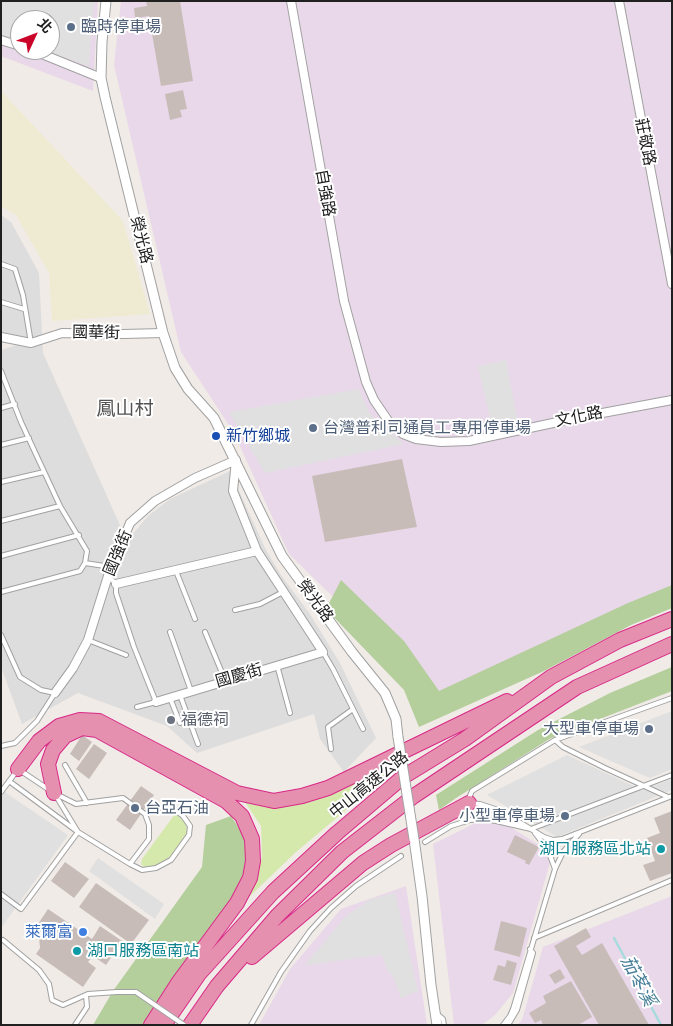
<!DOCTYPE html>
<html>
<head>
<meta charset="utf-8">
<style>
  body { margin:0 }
  #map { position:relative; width:673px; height:1026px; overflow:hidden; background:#f0ebe6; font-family:"Work Sans","Noto Sans TC",sans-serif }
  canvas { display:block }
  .frame { position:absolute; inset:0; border:2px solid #202020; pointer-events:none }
  .north { position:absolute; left:10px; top:10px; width:50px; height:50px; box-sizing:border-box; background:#fff; border:1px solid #a6a6a6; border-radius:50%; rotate:47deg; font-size:14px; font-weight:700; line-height:20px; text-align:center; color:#202020 }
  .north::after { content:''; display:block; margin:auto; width:18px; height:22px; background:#cb042a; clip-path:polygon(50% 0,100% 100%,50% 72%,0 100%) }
</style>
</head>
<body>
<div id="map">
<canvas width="673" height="1026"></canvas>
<div class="frame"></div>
<div class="north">北</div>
</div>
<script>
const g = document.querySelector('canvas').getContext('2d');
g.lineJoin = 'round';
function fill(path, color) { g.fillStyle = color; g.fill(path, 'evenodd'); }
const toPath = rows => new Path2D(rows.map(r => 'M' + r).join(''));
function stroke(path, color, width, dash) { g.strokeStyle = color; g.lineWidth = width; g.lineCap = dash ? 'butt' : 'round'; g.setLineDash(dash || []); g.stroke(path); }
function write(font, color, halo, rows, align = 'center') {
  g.font = font + ' "Work Sans","Noto Sans TC",sans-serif'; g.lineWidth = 4; g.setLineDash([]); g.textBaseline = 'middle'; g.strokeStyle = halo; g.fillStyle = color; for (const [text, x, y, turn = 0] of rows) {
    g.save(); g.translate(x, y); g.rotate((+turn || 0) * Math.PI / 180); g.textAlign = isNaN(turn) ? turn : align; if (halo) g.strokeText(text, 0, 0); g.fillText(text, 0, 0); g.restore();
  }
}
fill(toPath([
  [1,215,11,222,39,273,43,353,127,541,148,516,170,499,230,471,266,550,281,575,310,614,340,663,376,738,344,772,320,739,314,714,197,753,167,726,78,693,22,724,1,667,1,350,17,345,1,340]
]), '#dedddd');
fill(toPath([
  [1,1,98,1,93,91,1,56],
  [20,20,50,20,50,50,20,50],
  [121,1,672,1,672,597,437,698,289,554,234,433,181,352,114,65],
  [478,822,507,825,539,845,551,859,513,993,495,1015,482,1025,454,1025,433,844],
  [406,886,427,1025,259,1025,290,969,341,909],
  [672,896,672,1025,517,1025,522,1020,543,947]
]), '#e9d8e9');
fill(toPath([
  [1,91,123,221,150,314,52,321,49,273,16,215,1,206]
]), '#eeebd2');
fill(toPath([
  [395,761,397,767,295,853,247,899,262,857,261,826,243,799,272,807,286,806,316,799],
  [175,814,184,821,189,833,171,860,155,868,145,868,141,864,142,859]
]), '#d6e9ad');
fill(toPath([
  [341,580,404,641,439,691,628,603,672,585,672,608,631,625,544,671,419,727,404,690,326,609],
  [672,667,672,691,551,738,456,798,439,810,436,795,538,730,610,693],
  [231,816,246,839,245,869,236,891,150,1025,93,1025,113,991,202,867,206,825]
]), '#b4ce9c');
fill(toPath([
  [1,1,94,1,89,66,43,50,50,50,50,20,20,20,20,42,1,35],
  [506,360,518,423,492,428,478,366],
  [359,389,369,413,404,444,265,473,229,412],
  [672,711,672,769,650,778,579,747],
  [567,755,642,790,672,779,672,790,557,837,487,795],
  [1,785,6,793,68,835,1,928],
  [98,858,164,904,155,919,89,871],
  [395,893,418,991,401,998,392,974,388,972,382,955,305,965,346,916,371,899]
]), '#e0e0e0');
stroke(toPath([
  [614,938,661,1025]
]), '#a7dbdd', 2.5);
fill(toPath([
  [146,1,180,1,193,81,161,86,149,16,135,18,134,8,147,6],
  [183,90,187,109,180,110,182,117,170,120,165,94],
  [402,459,417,527,325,542,312,476],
  [170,716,176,720,173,725,167,721],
  [82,735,92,742,79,761,70,754],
  [94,744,107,753,89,779,76,769],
  [141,786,154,795,130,830,116,820],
  [672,811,672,873,650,881,643,865,655,861,647,838,660,833,654,818],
  [515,835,539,847,529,865,525,863,526,861,507,852],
  [65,862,89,879,74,898,51,881],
  [96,883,149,920,131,944,79,907],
  [48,909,92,939,100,926,122,941,106,965,93,956,88,962,96,968,83,987,36,954,40,948,39,937,32,933],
  [501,921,527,928,520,957,494,950],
  [586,928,591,937,576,946,582,955,602,943,649,1025,599,1025,554,946],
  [507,960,517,963,511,985,493,980,498,965,505,967],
  [560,969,565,978,555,984,549,975],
  [571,981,592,1017,578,1025,543,1025,541,1020,535,1023,529,1013,546,1003,543,996]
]), '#c8bcb9');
const service = toPath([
  [1,264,15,269,23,295,31,343],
  [1,302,24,309],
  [1,371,21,422,60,506,87,551,85,563,80,571,1,592],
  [1,408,15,404],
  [1,445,29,438],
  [1,482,44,472],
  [1,521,60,506],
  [1,556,79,535],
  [85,563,111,567],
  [176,571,195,619],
  [108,576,116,584,116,593,134,647,156,702,137,707],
  [235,610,260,604,283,592],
  [170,632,191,691],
  [205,632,225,680],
  [1,635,20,677,41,690,55,693,37,721,15,743,1,746],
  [88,640,126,655],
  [323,652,333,669,363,729],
  [277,665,290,713],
  [180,695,198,744],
  [170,698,180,723],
  [672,698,555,740,472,791,469,798,469,803,480,804,501,811,544,837,553,840,562,839,580,832,672,796],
  [555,740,563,747,605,768,668,797],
  [331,749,328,727,353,709],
  [65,765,87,803],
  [21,771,48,789],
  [9,781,78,832,130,864,149,839,149,825,145,814,123,798,76,804,56,794],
  [1,792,16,772],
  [425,842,451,826,470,820,482,819,496,821,531,829,672,775],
  [130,864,142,870,156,868,171,860,189,835,190,826,183,816,168,805,145,814],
  [555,869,563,852,579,834],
  [1,894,21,909,78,832,56,796],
  [534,938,672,880],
  [3,940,39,970,49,984,52,1000,63,1005,88,994,117,992,136,992],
  [436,1013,443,1019,444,1025],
  [75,1025,87,1007,86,995],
  [251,1025,281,972,310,931,331,908,356,886,401,856],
  [503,1025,510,1016,513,1009,555,869,548,850,535,833],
  [508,1025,517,1010,533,953,530,949]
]);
const minor = toPath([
  [291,1,344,301,366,382,374,400,389,422,403,434,416,439,441,442,469,441,581,417,672,400],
  [619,1,672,284],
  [1,40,20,46],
  [32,50,101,78],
  [1,337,31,343,62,333,123,334,163,333],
  [116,584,257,551],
  [55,693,73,668,88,640,108,576,130,523,155,501,195,478,236,460,233,491,257,551,323,652,156,702]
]);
const tertiary = toPath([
  [106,1,102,42,101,78,105,97,163,333,175,368,188,389,214,418,282,556,352,652,385,693,396,719,398,737],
  [414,839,422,896,431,985,437,1025]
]);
const motorway = toPath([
  [18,769,39,741,59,726,80,720,99,721,237,793,274,801,302,796,328,788,507,701],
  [54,793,48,764,53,750,65,736,82,728,97,730,226,801,242,816,252,839,253,861,250,878,237,903,178,983,151,1025],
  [252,957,363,863,391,845,469,803],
  [164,1025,199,974,273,892,337,833,403,777,465,739,551,677,620,640,672,619],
  [190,1025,217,986,277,916,342,852,414,796,577,687,672,644]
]);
stroke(service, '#a1a1a1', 6);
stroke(minor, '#a1a1a1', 10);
stroke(tertiary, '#a1a1a1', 11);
stroke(motorway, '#d82987', 16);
stroke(service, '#fff', 4);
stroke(minor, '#fff', 8);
stroke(tertiary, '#fff', 9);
stroke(motorway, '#e690b0', 14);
const serviceBridge = toPath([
  [136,992,184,1025]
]);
const tertiaryBridge = toPath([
  [398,737,414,839]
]);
stroke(serviceBridge, '#a1a1a1', 6, []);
stroke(tertiaryBridge, '#a1a1a1', 11, []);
stroke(serviceBridge, '#fff', 4);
stroke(tertiaryBridge, '#fff', 9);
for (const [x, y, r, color] of [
  [71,27,5,"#5c6f8a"],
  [313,428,5,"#5c6f8a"],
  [216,436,5,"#1a4fb4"],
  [171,720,5,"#6b7280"],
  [649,729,5,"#5c6f8a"],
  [135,808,5,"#5c6f8a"],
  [565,816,5,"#5c6f8a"],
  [661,849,5,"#0f9aa8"],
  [83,932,5,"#3f7fe0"],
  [77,951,5,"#0f9aa8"]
]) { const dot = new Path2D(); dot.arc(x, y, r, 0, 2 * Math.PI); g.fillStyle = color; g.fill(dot); stroke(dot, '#fff', 2); }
write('16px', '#4e5e75', '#fff', [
  ["臨時停車場",81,27],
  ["台灣普利司通員工專用停車場",323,428],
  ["大型車停車場",639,729,"right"],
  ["台亞石油",145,808],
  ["小型車停車場",555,816,"right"]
], 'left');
write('16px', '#202020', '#fff', [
  ["莊敬路",645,142,79],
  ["自強路",325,193,80],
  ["榮光路",141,240,76],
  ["國華街",96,333,1],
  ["文化路",579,417,-11],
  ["國強街",118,553,-67],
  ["榮光路",315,601,54],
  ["國慶街",239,676,-16],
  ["中山高速公路",369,785,-39]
]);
write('16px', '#164399', '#fff', [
  ["新竹鄉城",226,436]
], 'left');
write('16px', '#5b616d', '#fff', [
  ["福德祠",181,720]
], 'left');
write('16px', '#0d838f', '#fff', [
  ["湖口服務區北站",651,849],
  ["湖口服務區南站",87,951,"left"]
], 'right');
write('16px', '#366cbe', '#fff', [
  ["萊爾富",73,932]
], 'right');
write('italic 18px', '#447d96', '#fff', [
  ["茄苳溪",638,981,62]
]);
write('19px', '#535353', '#fff', [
  ["鳳山村",125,409]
]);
</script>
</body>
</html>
